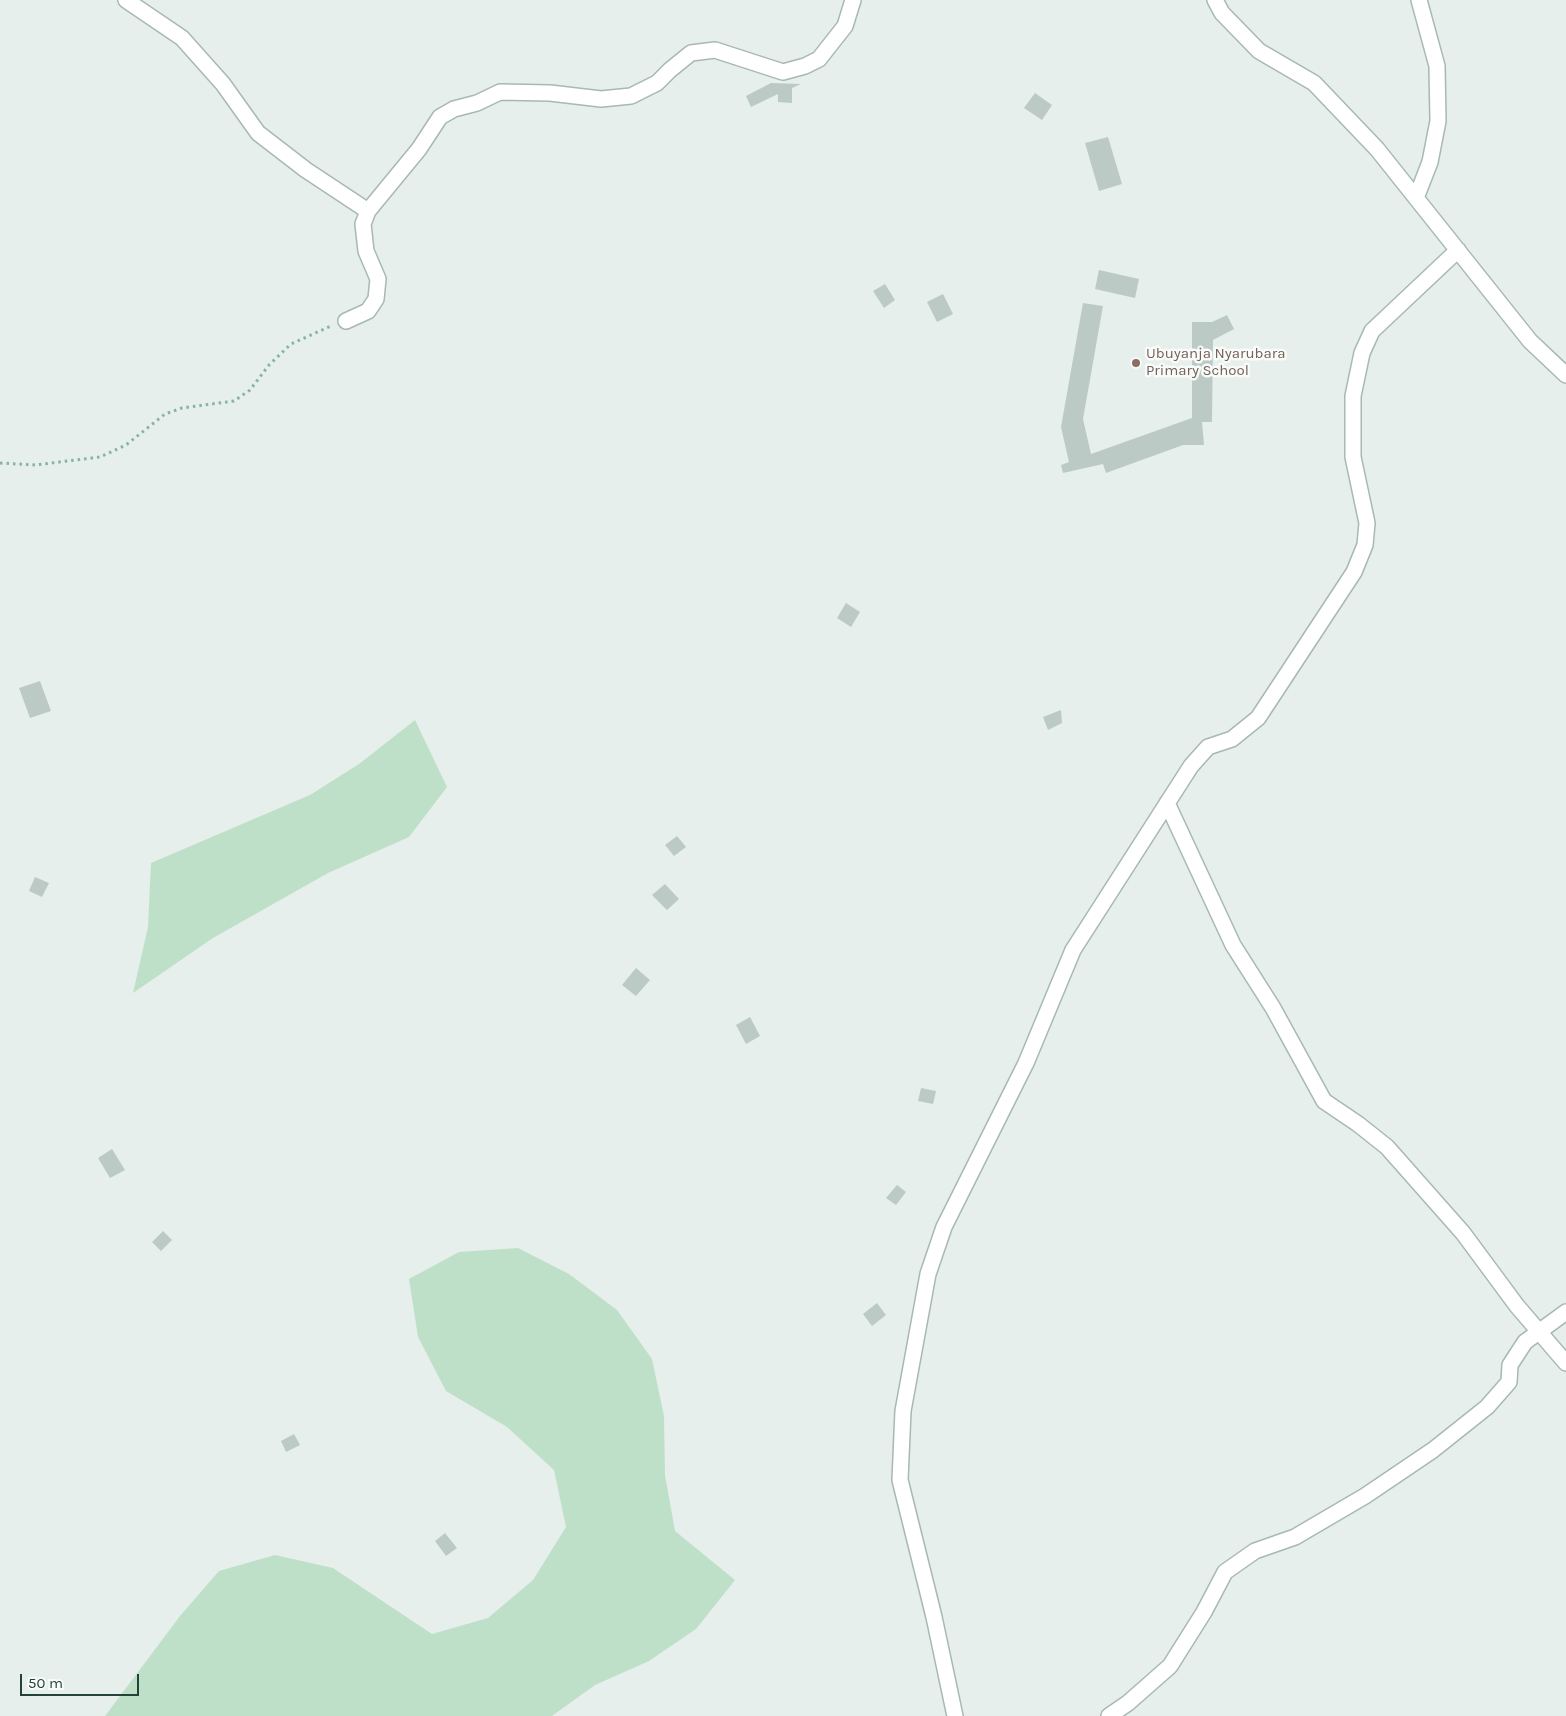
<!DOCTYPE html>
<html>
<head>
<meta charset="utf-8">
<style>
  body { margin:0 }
  #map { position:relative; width:1566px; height:1716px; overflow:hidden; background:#e6efeb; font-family:Karla,sans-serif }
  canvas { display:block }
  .scale { position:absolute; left:20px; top:1674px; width:119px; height:22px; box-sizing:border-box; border:2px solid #24423a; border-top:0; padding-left:6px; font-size:15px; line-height:18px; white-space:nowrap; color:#24423a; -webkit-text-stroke:4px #f7fbf9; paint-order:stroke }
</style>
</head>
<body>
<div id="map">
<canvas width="1566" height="1716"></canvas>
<div class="scale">50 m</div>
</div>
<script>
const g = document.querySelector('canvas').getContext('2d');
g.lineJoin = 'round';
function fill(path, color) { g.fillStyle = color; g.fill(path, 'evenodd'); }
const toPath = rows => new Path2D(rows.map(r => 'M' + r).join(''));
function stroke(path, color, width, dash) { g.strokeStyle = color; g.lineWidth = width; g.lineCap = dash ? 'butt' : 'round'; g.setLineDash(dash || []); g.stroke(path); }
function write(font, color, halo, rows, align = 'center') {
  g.font = font + ' Karla,sans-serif'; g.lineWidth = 5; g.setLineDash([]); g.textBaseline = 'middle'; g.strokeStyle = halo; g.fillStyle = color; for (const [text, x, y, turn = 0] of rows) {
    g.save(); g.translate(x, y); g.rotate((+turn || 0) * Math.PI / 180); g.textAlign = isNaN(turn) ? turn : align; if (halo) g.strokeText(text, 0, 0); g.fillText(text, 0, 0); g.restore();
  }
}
fill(toPath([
  [415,720,447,787,409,837,328,873,213,938,133,993,148,927,151,863,310,795,359,764],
  [518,1248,569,1274,617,1310,652,1359,664,1416,665,1475,675,1531,735,1580,696,1629,649,1661,595,1685,552,1716,105,1716,180,1616,219,1571,275,1555,333,1568,432,1634,488,1618,533,1580,566,1527,554,1470,507,1427,446,1391,418,1337,409,1279,459,1252]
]), '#bfe0c8');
fill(toPath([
  [771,83,801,84,792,88,792,103,778,102,778,94,751,107,746,96],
  [1035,93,1052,105,1042,120,1024,108],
  [1108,137,1122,184,1099,191,1085,143],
  [1099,270,1139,279,1135,298,1095,289],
  [885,284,895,300,884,308,873,291],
  [943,294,953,314,937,322,927,302],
  [1083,303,1103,306,1083,419,1091,454,1192,418,1192,322,1212,322,1227,315,1234,329,1213,340,1212,422,1202,422,1204,445,1183,445,1106,473,1103,464,1063,473,1061,465,1069,462,1061,427],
  [846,603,860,612,851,627,837,618],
  [40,681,51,711,30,718,19,688],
  [1061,710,1062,723,1048,730,1043,717],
  [677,836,686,847,674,856,665,845],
  [35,877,49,883,42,897,29,891],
  [665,884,679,899,667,910,652,895],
  [636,968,650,980,636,996,622,985],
  [750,1017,760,1036,746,1044,736,1025],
  [921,1088,936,1091,933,1104,918,1101],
  [112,1149,125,1170,110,1178,98,1158],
  [897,1185,906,1192,896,1205,886,1198],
  [163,1231,172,1240,161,1251,152,1242],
  [877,1303,886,1315,872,1326,863,1314],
  [294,1434,300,1445,286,1452,281,1441],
  [445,1533,457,1548,446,1556,435,1541]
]), '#bbcac4');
const minor = toPath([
  [126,0,182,38,223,84,258,133,306,170,368,211],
  [1215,0,1222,13,1259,51,1314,83,1377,149,1530,341,1566,375],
  [1416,198,1430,162,1438,121,1437,66,1419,0],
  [346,321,368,311,376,299,378,279,366,251,363,224,368,211,419,149,440,117,454,109,477,103,500,92,550,93,601,99,631,96,657,83,670,70,691,53,715,50,783,72,805,66,819,59,845,26,853,0],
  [1167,803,1233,945,1273,1008,1324,1101,1358,1124,1387,1147,1463,1233,1517,1306,1566,1363],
  [955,1716,934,1617,900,1480,903,1411,928,1274,944,1227,1026,1063,1073,950,1191,766,1208,747,1232,739,1258,718,1354,572,1365,545,1367,523,1353,457,1353,396,1362,353,1372,331,1458,250],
  [1109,1716,1128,1703,1170,1666,1204,1612,1225,1572,1255,1551,1295,1537,1365,1496,1433,1450,1487,1407,1509,1382,1510,1365,1525,1342,1566,1312]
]);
stroke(minor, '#a8b8b2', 18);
stroke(toPath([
  [0,463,35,465,100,457,126,445,165,414,182,408,234,401,250,390,269,365,291,344,333,325]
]), '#86b3a5', 3, [2.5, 4]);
stroke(minor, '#fff', 15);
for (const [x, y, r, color] of [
  [1136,363,5,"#8d6e63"]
]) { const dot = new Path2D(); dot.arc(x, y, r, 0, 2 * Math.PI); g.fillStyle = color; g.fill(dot); stroke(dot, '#f7fbf9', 2); }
write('15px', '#785e54', '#f7fbf9', [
  ["Ubuyanja Nyarubara",1146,354],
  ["Primary School",1146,371]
], 'left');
</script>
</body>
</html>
